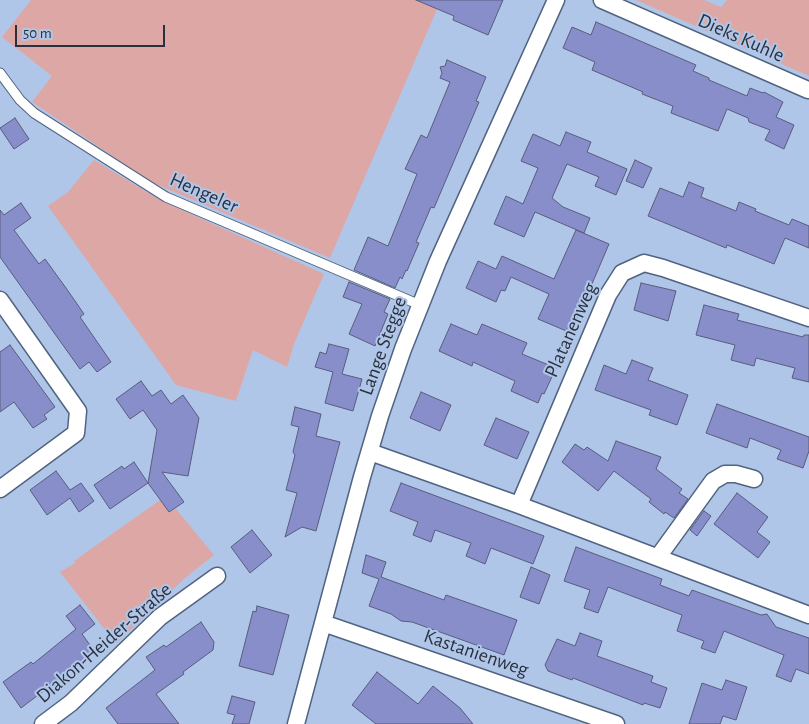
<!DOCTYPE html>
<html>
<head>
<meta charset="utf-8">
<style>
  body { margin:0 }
  #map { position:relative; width:809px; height:724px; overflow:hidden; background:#b0c6e8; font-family:"Alegreya Sans",sans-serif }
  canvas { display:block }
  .scale { position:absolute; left:15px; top:25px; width:150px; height:22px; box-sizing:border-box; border:2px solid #29313f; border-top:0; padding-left:6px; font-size:15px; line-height:18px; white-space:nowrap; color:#29313f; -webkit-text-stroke:4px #b0c6e8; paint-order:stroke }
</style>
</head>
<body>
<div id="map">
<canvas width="809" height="724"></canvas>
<div class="scale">50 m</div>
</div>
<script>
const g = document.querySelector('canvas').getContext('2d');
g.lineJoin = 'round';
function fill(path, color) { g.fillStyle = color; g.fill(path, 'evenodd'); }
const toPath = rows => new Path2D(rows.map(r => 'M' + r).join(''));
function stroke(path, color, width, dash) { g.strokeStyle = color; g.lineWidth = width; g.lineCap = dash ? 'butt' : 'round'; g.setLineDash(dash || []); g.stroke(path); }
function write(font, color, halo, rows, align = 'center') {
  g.font = font + ' "Alegreya Sans",sans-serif'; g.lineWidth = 4; g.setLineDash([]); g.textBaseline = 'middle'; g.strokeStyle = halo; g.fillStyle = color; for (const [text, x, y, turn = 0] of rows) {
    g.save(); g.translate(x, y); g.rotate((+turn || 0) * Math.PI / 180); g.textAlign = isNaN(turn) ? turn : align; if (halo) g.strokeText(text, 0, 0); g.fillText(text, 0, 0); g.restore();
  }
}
fill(toPath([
  [31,0,441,0,330,258,151,182,32,102,52,76,2,37],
  [636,0,704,0,721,7,727,0,809,0,809,76],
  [94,160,162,201,324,274,294,344,287,367,253,350,236,401,176,385,48,206,68,192],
  [160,500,169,512,176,509,214,555,185,578,116,644,60,572,75,563,74,561]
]), '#dda7a6');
const building = toPath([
  [416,0,503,0,488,35,453,20,454,16,416,0],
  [596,22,696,65,693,71,709,78,709,80,747,96,750,88,763,93,764,92,783,102,776,117,794,125,784,149,765,140,770,130,749,122,748,118,727,109,718,131,671,113,673,106,642,94,643,92,592,70,595,62,563,48,572,27,591,35,596,22],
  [447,60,486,77,476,101,479,102,434,208,431,207,416,242,419,243,407,271,406,270,402,279,400,277,395,288,354,270,368,237,388,246,417,174,405,169,421,135,427,138,450,82,440,78,442,73,440,67,445,66,447,60],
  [15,118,29,139,14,149,0,128,15,118],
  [566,132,591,142,587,152,627,169,616,195,595,186,599,177,567,164,552,198,563,207,590,218,584,233,535,212,524,237,494,224,506,196,523,204,538,168,521,161,533,134,560,146,566,132],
  [635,160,652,168,643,188,626,181,635,160],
  [689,182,704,188,701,197,736,211,739,202,756,209,755,211,789,225,792,219,809,226,809,248,785,238,774,264,727,245,726,248,648,216,660,188,683,197,689,182],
  [21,203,31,218,14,230,39,264,45,259,66,288,84,314,80,317,111,362,97,372,89,362,80,369,0,257,0,210,4,215,21,203],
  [576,230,609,244,571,333,538,319,549,294,511,277,505,291,501,290,496,302,466,288,478,261,496,269,502,256,554,279,576,230],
  [349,282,390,299,384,312,388,314,375,346,349,334,362,304,343,297,349,282],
  [641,283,676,291,668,321,634,310,641,283],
  [704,305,739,314,737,320,803,337,804,335,809,335,809,382,792,378,795,368,756,358,754,366,731,360,735,345,696,335,704,305],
  [451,324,477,335,482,324,527,343,522,354,556,368,544,394,542,393,538,403,511,391,515,381,473,362,472,366,439,351,451,324],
  [329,344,349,349,342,374,362,379,353,411,325,403,333,372,315,367,320,352,326,354,329,344],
  [10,345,55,407,44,415,47,419,33,428,14,402,0,412,0,352,10,345],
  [632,360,653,368,648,380,688,395,677,425,649,415,651,410,595,390,604,365,626,374,632,360],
  [141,381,152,396,161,390,171,404,183,395,199,418,188,476,162,472,184,502,169,512,148,483,157,430,143,410,130,419,116,399,141,381],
  [421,392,451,405,440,431,410,418,421,392],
  [717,404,809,437,809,451,803,468,777,459,781,450,750,438,747,448,706,433,717,404],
  [295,407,321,414,316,436,340,442,316,531,302,527,285,537,297,493,286,490,295,455,293,452,299,427,291,425,295,407],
  [496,418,529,432,517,459,484,445,496,418],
  [616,441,661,457,656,469,682,489,679,493,688,499,674,518,665,512,664,514,649,502,651,499,614,471,598,491,562,462,575,444,584,450,587,447,608,461,616,441],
  [134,462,148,483,110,509,94,485,122,466,124,469,134,462],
  [56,471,70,490,81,483,94,501,79,512,70,498,47,515,30,490,56,471],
  [401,483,544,536,533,564,491,548,485,564,466,556,471,543,435,530,431,542,413,535,418,522,390,511,401,483],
  [737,493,768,517,757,532,770,542,758,558,714,524,737,493],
  [704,511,711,516,697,536,690,530,704,511],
  [252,530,272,555,250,573,231,547,252,530],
  [576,547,662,579,660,585,689,596,692,590,761,615,767,614,776,627,809,638,809,674,796,669,791,682,776,676,784,655,724,631,715,653,701,648,704,641,677,631,682,615,608,587,598,613,584,608,590,590,564,581,576,547],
  [366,555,386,562,381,577,444,600,446,595,517,620,504,655,412,622,401,621,391,614,369,606,379,579,362,573,366,555],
  [531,567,550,575,539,604,520,597,531,567],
  [80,605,95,624,82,634,95,652,21,708,3,682,31,662,33,664,76,629,66,616,80,605],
  [257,606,289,615,273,675,239,666,253,611,256,612,257,606],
  [201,622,214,642,213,650,183,672,184,674,156,694,179,724,118,724,106,708,155,670,146,657,164,645,166,647,201,622],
  [580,633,602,641,597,656,653,676,651,682,667,688,660,708,644,703,643,705,573,678,572,680,548,671,545,665,557,639,575,646,580,633],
  [377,672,418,704,433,686,460,708,473,724,376,724,352,705,377,672],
  [726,680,747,687,736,720,723,716,720,724,689,724,702,683,722,690,726,680],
  [232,696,255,702,249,724,232,724,235,715,227,713,232,696]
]);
fill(building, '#888eca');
stroke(building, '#585c7d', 1);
const service = toPath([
  [0,73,20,100,34,113,166,197,420,305]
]);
const minor = toPath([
  [602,0,808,90],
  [0,300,78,411,76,433,0,489],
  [370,452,519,505,809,615],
  [519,505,608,295,622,273,644,263,663,268,809,318],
  [658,557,713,481,725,474,736,474,754,479],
  [323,623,616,724],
  [43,724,71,703,160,617,217,576],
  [296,724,362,477,380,416,403,349,438,261,556,0]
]);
stroke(service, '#506381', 11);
stroke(minor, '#506381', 19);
stroke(service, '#fff', 9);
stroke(minor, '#fff', 16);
write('20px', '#29313f', '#b0c6e8', [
  ["Dieks Kuhle",741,38,24],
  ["Hengeler",204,193,24],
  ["Platanenweg",571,330,-66],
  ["Lange Stegge",383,346,-70],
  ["Diakon-Heider-Straße",104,643,-41],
  ["Kastanienweg",476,653,19]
]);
</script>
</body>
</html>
